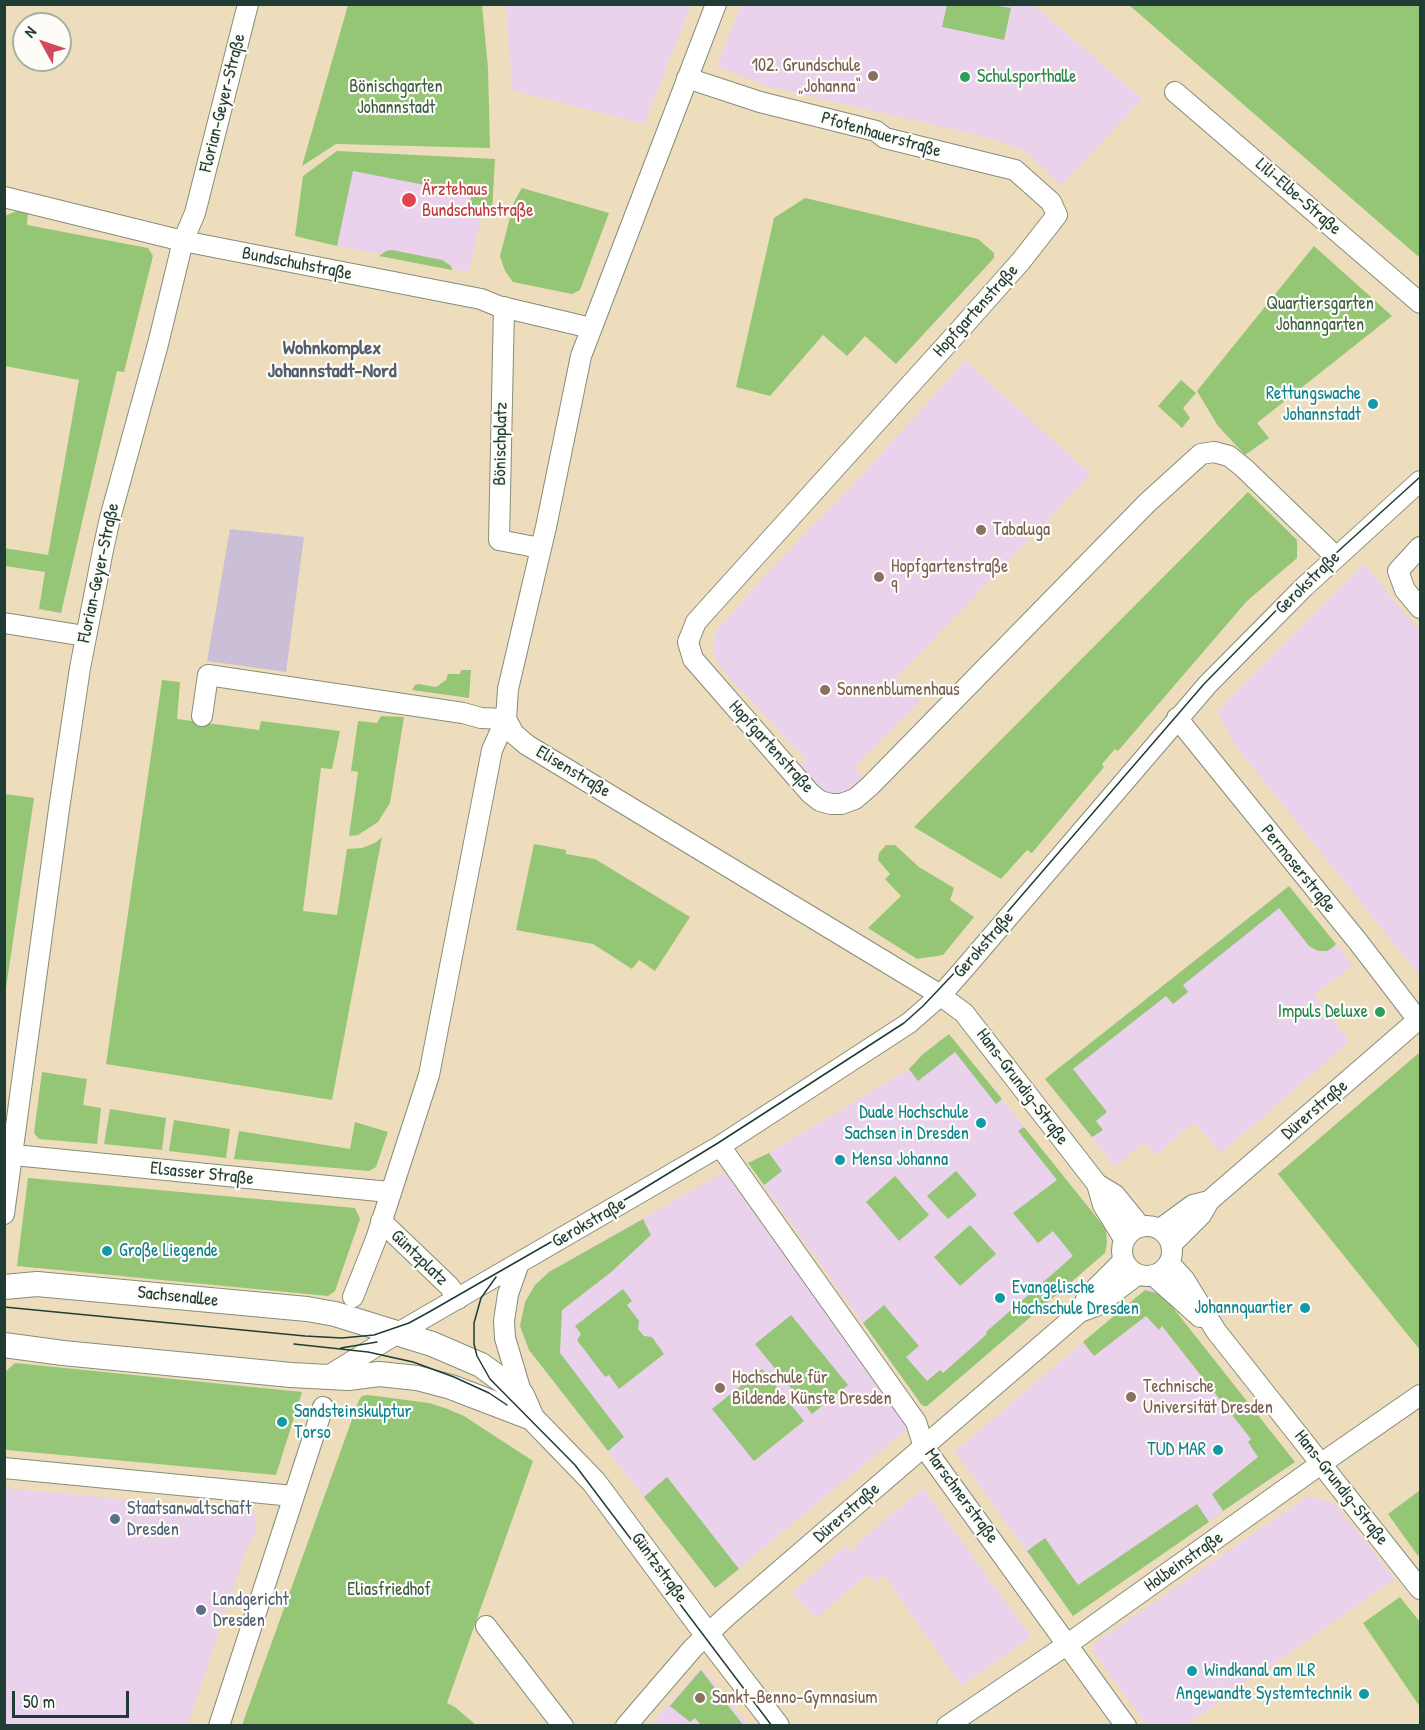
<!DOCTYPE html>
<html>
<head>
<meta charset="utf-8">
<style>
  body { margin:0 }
  #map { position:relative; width:1425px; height:1730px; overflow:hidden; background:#eeddbc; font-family:"Patrick Hand",sans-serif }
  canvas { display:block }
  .frame { position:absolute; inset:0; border:6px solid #1f3d34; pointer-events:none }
  .north { position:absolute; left:12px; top:12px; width:60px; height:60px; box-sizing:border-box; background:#fdfcf7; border:2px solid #a4b0a9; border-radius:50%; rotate:310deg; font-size:16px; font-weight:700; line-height:24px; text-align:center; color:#1f3d34 }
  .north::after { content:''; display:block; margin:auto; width:21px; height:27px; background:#d1495b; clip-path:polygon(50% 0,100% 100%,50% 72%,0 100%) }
  .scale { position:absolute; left:12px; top:1691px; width:117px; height:27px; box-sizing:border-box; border:3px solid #1f3d34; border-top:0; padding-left:8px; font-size:18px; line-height:21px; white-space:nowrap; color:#1f3d34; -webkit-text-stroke:4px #fdfcf7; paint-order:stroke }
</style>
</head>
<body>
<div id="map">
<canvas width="1425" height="1730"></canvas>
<div class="frame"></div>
<div class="north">N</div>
<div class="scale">50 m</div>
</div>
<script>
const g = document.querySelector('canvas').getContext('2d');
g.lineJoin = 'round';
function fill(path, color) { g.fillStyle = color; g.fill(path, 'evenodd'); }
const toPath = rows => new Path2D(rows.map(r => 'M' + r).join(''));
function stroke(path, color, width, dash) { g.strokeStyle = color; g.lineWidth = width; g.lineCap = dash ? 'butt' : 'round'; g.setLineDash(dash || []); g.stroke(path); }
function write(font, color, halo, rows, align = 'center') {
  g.font = font + ' "Patrick Hand",sans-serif'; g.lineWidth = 4.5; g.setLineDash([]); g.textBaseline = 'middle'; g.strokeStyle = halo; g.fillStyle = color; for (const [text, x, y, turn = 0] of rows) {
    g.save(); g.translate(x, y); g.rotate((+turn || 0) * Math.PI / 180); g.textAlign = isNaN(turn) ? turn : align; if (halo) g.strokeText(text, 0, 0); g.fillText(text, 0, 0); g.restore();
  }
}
fill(toPath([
  [506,5,506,4,691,5,644,124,512,90],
  [741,5,1034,5,1142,99,1061,186,1024,150,990,138,767,86,717,66],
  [349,163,488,185,469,272,324,243],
  [965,361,1091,474,896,679,920,702,854,767,864,779,842,793,828,793,811,782,798,768,806,760,719,666,713,649,716,631,773,567,864,473],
  [1364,564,1420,632,1420,976,1235,745,1217,712],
  [1289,886,1353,965,1314,995,1350,1041,1221,1153,1194,1122,1156,1155,1144,1142,1115,1167,1045,1079],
  [949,1034,1106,1229,1107,1243,1105,1253,927,1406,924,1406,921,1404,748,1163,769,1153,909,1069,923,1054],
  [724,1172,909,1427,715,1588,529,1350,520,1326,525,1302,535,1285,549,1272],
  [1153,1283,1295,1462,1073,1616,955,1451],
  [5,1488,254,1512,257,1525,251,1544,248,1544,188,1725,5,1725],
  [923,1488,1031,1637,961,1686,884,1575,874,1583,868,1574,816,1618,792,1592,846,1546,850,1552,855,1548,858,1546,856,1544],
  [1308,1496,1334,1503,1395,1579,1186,1725,1147,1725,1093,1651,1095,1643],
  [699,1670,704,1670,748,1725,650,1726]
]), '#ead1ec');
fill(toPath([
  [230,529,304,537,286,672,207,661]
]), '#cabfd6');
fill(toPath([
  [348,5,482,5,488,68,490,148,336,144,302,166],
  [947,5,993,5,1011,8,1004,40,942,27],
  [1129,5,1420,5,1420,258],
  [337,151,495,159,492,211,470,206,471,194,353,171,337,246,295,236,303,176],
  [522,188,609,213,580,290,572,294,513,282,505,271,500,256,514,202],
  [805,198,978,239,994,253,994,258,896,364,865,336,847,356,823,335,770,396,736,387,774,218],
  [21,209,28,211,27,225,148,248,153,256,124,372,117,371,61,613,39,609,45,572,5,566,4,548,48,555,79,380,5,366,5,216],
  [1314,246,1392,316,1257,423,1269,438,1245,455,1218,426,1197,391],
  [392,250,442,260,451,266,452,270,379,256,386,251],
  [1181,380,1196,393,1183,408,1190,418,1182,428,1158,406],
  [1248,492,1297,540,1297,558,1247,601,1118,751,1115,749,1102,764,1104,767,1032,853,1027,850,1001,879,914,827],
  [461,670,471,670,469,698,412,690,415,685,418,684,436,687,446,680,448,674,460,674],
  [162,680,180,682,177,719,259,730,261,721,340,731,332,769,321,768,303,911,337,915,347,849,362,848,375,843,382,837,332,1100,106,1064],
  [381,716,404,717,390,803,378,822,358,835,349,836,358,772,351,771,358,721,377,723],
  [5,794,34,798,5,995,4,794],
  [534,844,566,850,566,854,595,859,690,917,655,971,639,960,632,969,593,944,516,930],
  [886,845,895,845,919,867,954,888,950,900,974,917,943,955,917,959,868,928,901,896,885,879,890,874,878,860,879,853],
  [1289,886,1336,944,1332,948,1327,951,1318,951,1309,946,1279,908,1183,985,1188,992,1173,1004,1166,996,1073,1069,1107,1112,1096,1121,1103,1130,1092,1137,1045,1079],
  [949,1034,1002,1099,996,1104,955,1052,918,1081,909,1069,923,1054],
  [1420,1052,1420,1350,1278,1174],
  [42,1072,87,1079,83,1105,101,1108,97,1144,39,1139,34,1133],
  [110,1109,166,1118,162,1150,104,1144],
  [174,1120,230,1129,226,1158,169,1151],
  [355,1122,388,1132,376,1167,369,1171,234,1159,239,1131,350,1149],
  [1024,1127,1106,1229,1107,1243,1105,1253,927,1406,924,1406,921,1404,863,1323,884,1305,919,1346,906,1357,927,1381,940,1370,943,1373,987,1334,986,1332,1073,1256,1053,1231,1038,1243,1013,1213,1057,1180,1018,1131],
  [769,1153,782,1171,764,1185,748,1163],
  [956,1171,977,1195,948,1219,927,1196],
  [895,1176,929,1215,899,1241,866,1202],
  [28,1178,355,1208,360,1219,335,1291,328,1296,17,1266],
  [643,1219,651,1235,610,1273,562,1310,560,1353,624,1437,608,1451,529,1350,520,1326,525,1302,535,1285,549,1272],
  [970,1225,996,1254,960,1286,934,1257],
  [623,1289,632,1301,627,1305,639,1321,638,1329,644,1336,652,1337,664,1354,619,1389,609,1375,605,1377,577,1340,581,1334,575,1326],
  [1145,1290,1163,1295,1295,1462,1223,1511,1212,1494,1258,1457,1248,1442,1251,1439,1162,1326,1159,1330,1146,1316,1094,1356,1083,1342],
  [791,1315,848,1385,812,1414,755,1344],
  [15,1363,302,1392,276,1475,7,1450,4,1449,5,1382,6,1371],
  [762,1369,804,1421,754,1461,712,1409],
  [368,1395,429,1403,445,1408,464,1416,533,1461,447,1703,455,1707,476,1725,242,1725,359,1400,362,1396],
  [667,1477,739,1569,715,1588,644,1497],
  [1419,1491,1420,1494,1420,1554,1418,1556,1388,1514],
  [1197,1504,1209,1522,1073,1616,1027,1551,1045,1538,1078,1585],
  [1400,1597,1420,1622,1420,1707,1363,1623],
  [701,1670,743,1725,701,1725,695,1718,690,1722,670,1706]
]), '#94c676');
const minor = toPath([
  [687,78,760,102,876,131,885,138,1015,170,1051,202,1057,215,1021,261,957,333,696,622,688,642,693,659,810,793,820,801,831,804,841,804,855,799,870,786,1147,503,1201,454,1214,452,1229,456,1244,468,1335,556],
  [1175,92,1420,303],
  [4,197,183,241,481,299,498,306,591,328],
  [504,307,499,540,540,548],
  [1420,547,1398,571,1405,590,1420,608],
  [4,623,85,636],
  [202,716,208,675,463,713,481,718,506,719],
  [1177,718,1359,943,1418,1020],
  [506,719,514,734,527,745,937,993,964,1013,1097,1184,1115,1195,1141,1227],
  [720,1146,916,1422,924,1447,1126,1726],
  [4,1154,389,1192],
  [1097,1184,1103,1205,1124,1239],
  [4,1214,59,809,80,668,103,550,110,518,158,344,183,241,195,213,248,4],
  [381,1221,449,1286,458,1299],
  '1122 1251a25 25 0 1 1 50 0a25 25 0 1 1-50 0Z',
  [1160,1229,1193,1205,1209,1201],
  [1171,1245,1201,1215,1209,1201,1420,1018],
  [519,1263,508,1294,504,1321,505,1338,522,1395],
  [1169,1263,1184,1279,1216,1331,1420,1589],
  [1154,1276,1200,1317],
  [353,1297,376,1239,429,1075,492,750,506,719,508,689,546,527,581,356,716,4],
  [1080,1312,1088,1296,1123,1261],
  [328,1376,398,1333,720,1146,909,1023,941,995,963,970,1208,684,1304,587,1420,481],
  [4,1468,293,1496],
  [486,1626,563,1726],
  [219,1726,323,1407],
  [626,1726,693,1648,727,1616,1080,1312,1096,1306,1137,1275],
  [947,1726,1068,1644,1322,1463,1420,1395]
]);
const major = toPath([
  [4,1287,37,1284,307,1309,335,1314,432,1344,481,1365,522,1395,532,1418],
  [4,1345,63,1353,291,1375,348,1378,379,1374,417,1378,451,1387,532,1418,594,1482,720,1652,777,1726]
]);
stroke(minor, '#868d78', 22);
stroke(major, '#868d78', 26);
stroke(minor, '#fff', 20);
stroke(major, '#fff', 24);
stroke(toPath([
  [496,1277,481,1298,474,1323,474,1344,477,1356,490,1379,575,1465,772,1726],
  [4,1307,305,1336,342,1338,374,1335,409,1323,429,1312,633,1195,718,1143,904,1023,923,1006,960,967,1204,684,1302,584,1420,477],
  [294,1344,368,1352,413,1362,454,1377,489,1393,507,1405],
  [341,1348,377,1342]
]), '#1f3d34', 1.5);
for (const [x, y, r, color] of [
  [873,76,6,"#8d6e63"],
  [965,77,6,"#2e9e5b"],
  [409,200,8,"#e0444e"],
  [1373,404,6,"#0f9aa8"],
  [981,530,6,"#8d6e63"],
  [879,577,6,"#8d6e63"],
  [825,690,6,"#8d6e63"],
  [1380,1012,6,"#2e9e5b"],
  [981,1123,6,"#0f9aa8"],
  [840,1160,6,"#0f9aa8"],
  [107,1251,6,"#0f9aa8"],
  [1000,1298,6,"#0f9aa8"],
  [1305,1308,6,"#0f9aa8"],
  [720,1388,6,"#8d6e63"],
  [1131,1397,6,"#8d6e63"],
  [282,1422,6,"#0f9aa8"],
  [1218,1450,6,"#0f9aa8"],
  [115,1519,6,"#5c6f8a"],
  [201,1610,6,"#5c6f8a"],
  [1192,1671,6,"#0f9aa8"],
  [1364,1694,6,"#0f9aa8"],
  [700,1698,6,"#8d6e63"]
]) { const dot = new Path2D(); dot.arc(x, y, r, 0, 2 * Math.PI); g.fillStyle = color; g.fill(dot); stroke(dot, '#fdfcf7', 2); }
write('18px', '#785e54', '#fdfcf7', [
  ["102. Grundschule",861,66,"right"],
  ["„Johanna“",861,87,"right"],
  ["Tabaluga",993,530],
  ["Hopfgartenstraße",891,567],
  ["9",891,588],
  ["Sonnenblumenhaus",837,690],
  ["Hochschule für",732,1378],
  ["Bildende Künste Dresden",732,1399],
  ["Technische",1143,1387],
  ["Universität Dresden",1143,1408],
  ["Sankt-Benno-Gymnasium",712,1698]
], 'left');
write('18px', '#27864d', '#fdfcf7', [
  ["Schulsporthalle",977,77],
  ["Impuls Deluxe",1368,1012,"right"]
], 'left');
write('18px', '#3c5f44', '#fdfcf7', [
  ["Bönischgarten",396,87],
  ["Johannstadt",396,108],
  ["Quartiersgarten",1320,304],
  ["Johanngarten",1320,325],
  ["Eliasfriedhof",389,1590]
]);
write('18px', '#1f3d34', '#fdfcf7', [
  ["Florian-Geyer-Straße",223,103,-76],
  ["Pfotenhauerstraße",881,135,16],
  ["Lili-Elbe-Straße",1298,197,41],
  ["Bundschuhstraße",297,264,11],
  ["Hopfgartenstraße",976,311,-48],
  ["Bönischplatz",501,444,-89],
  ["Florian-Geyer-Straße",99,573,-78],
  ["Gerokstraße",1308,583,-44],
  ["Hopfgartenstraße",771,747,48],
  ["Elisenstraße",573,772,31],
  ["Permoserstraße",1298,869,51],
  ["Gerokstraße",984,945,-49],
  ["Hans-Grundig-Straße",1022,1087,53],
  ["Dürerstraße",1315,1110,-41],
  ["Elsasser Straße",202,1174,6],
  ["Gerokstraße",589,1223,-30],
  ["Güntzplatz",419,1258,44],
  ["Sachsenallee",178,1297,6],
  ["Hans-Grundig-Straße",1341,1488,52],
  ["Marschnerstraße",961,1496,54],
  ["Dürerstraße",847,1513,-41],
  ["Holbeinstraße",1184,1562,-35],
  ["Güntzstraße",659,1568,54]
]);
write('18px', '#be3a42', '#fdfcf7', [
  ["Ärztehaus",422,190],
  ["Bundschuhstraße",422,211]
], 'left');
write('18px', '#0d838f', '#fdfcf7', [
  ["Rettungswache",1361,394],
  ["Johannstadt",1361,415],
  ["Duale Hochschule",969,1113],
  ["Sachsen in Dresden",969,1134],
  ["Mensa Johanna",852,1160,"left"],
  ["Große Liegende",119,1251,"left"],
  ["Evangelische",1012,1288,"left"],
  ["Hochschule Dresden",1012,1309,"left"],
  ["Johannquartier",1293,1308],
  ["Sandsteinskulptur",294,1412,"left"],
  ["Torso",294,1433,"left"],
  ["TUD MAR",1206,1450],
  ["Windkanal am ILR",1204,1671,"left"],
  ["Angewandte Systemtechnik",1352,1694]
], 'right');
write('18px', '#4e5e75', '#fdfcf7', [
  ["Staatsanwaltschaft",127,1509],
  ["Dresden",127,1530],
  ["Landgericht",213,1600],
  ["Dresden",213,1621]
], 'left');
write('bold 20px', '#555f6b', '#fdfcf7', [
  ["Wohnkomplex",332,349],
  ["Johannstadt-Nord",332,372]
]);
</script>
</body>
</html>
